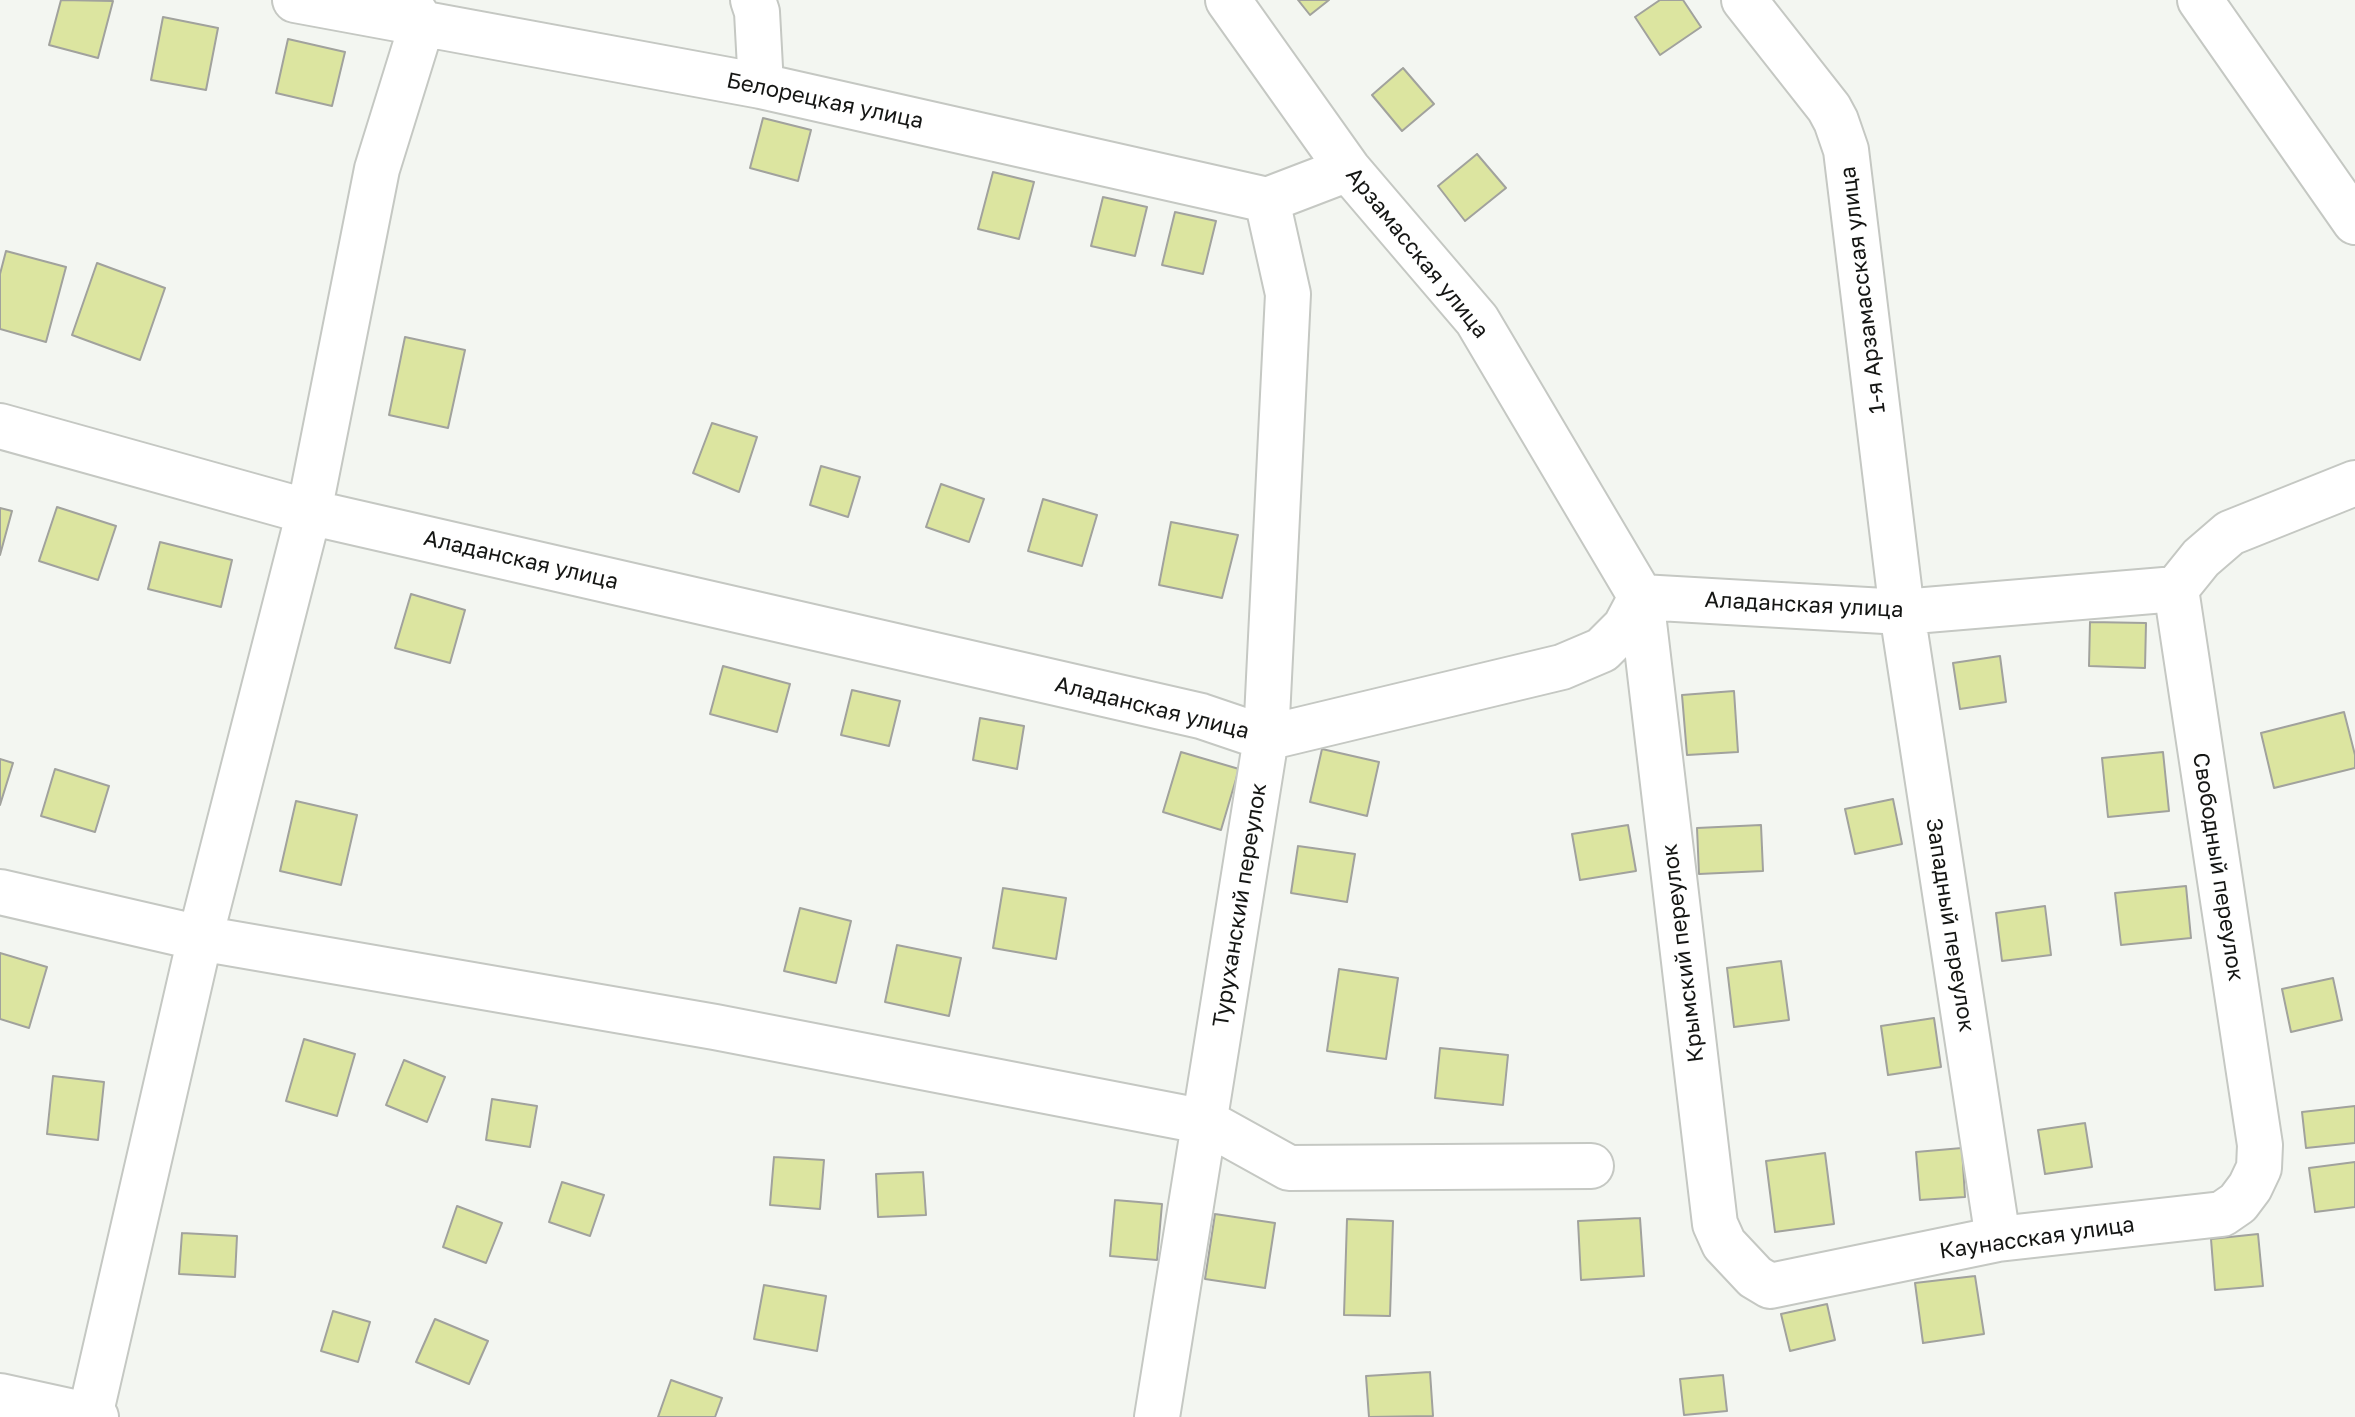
<!DOCTYPE html>
<html>
<head>
<meta charset="utf-8">
<style>
  body { margin:0 }
  canvas { display:block; background:#f3f6f1 }
</style>
</head>
<body>
<canvas width="2355" height="1417"></canvas>
<script>
const g = document.querySelector('canvas').getContext('2d');
g.lineJoin = 'round';
function fill(path, color) { g.fillStyle = color; g.fill(path, 'evenodd'); }
const toPath = rows => new Path2D(rows.map(r => 'M' + r).join(''));
function stroke(path, color, width, dash) { g.strokeStyle = color; g.lineWidth = width; g.lineCap = dash ? 'butt' : 'round'; g.setLineDash(dash || []); g.stroke(path); }
function write(font, color, halo, rows, align = 'center') {
  g.font = font + ' "Golos Text",sans-serif'; g.lineWidth = 6; g.setLineDash([]); g.textBaseline = 'middle'; g.strokeStyle = halo; g.fillStyle = color; for (const [text, x, y, turn = 0] of rows) {
    g.save(); g.translate(x, y); g.rotate((+turn || 0) * Math.PI / 180); g.textAlign = isNaN(turn) ? turn : align; if (halo) g.strokeText(text, 0, 0); g.fillText(text, 0, 0); g.restore();
  }
}
const building = toPath([
  [61,0,113,1,98,58,49,45,61,0],
  [1298,0,1329,0,1310,15,1298,0],
  [1660,0,1683,0,1701,27,1660,55,1635,17,1660,0],
  [163,17,218,28,206,90,151,80,163,17],
  [288,39,345,52,332,106,276,93,288,39],
  [1403,68,1434,104,1402,131,1372,95,1403,68],
  [763,118,811,130,798,181,750,168,763,118],
  [1477,154,1506,188,1465,221,1438,186,1477,154],
  [993,172,1034,182,1019,239,978,229,993,172],
  [1103,197,1147,207,1135,256,1091,246,1103,197],
  [1175,212,1216,221,1203,274,1162,265,1175,212],
  [6,251,66,267,46,342,0,329,0,274,6,251],
  [97,263,165,288,140,360,72,335,97,263],
  [405,337,465,350,448,428,389,415,405,337],
  [712,423,757,437,739,492,693,473,712,423],
  [821,466,860,477,848,517,810,505,821,466],
  [941,484,984,499,969,542,926,527,941,484],
  [1043,499,1097,515,1082,566,1028,551,1043,499],
  [57,507,116,526,98,580,39,561,57,507],
  [0,508,12,511,0,555,0,508],
  [1171,522,1238,535,1222,598,1159,585,1171,522],
  [160,542,232,560,221,607,148,589,160,542],
  [411,594,465,610,450,663,395,648,411,594],
  [2090,622,2146,623,2145,668,2089,666,2090,622],
  [2000,656,2006,702,1960,709,1953,663,2000,656],
  [723,666,790,684,777,732,710,714,723,666],
  [852,690,900,701,889,746,841,735,852,690],
  [1734,691,1738,752,1687,755,1682,695,1734,691],
  [2344,712,2355,755,2355,768,2274,788,2261,733,2344,712],
  [980,718,1024,726,1017,769,973,760,980,718],
  [1322,749,1379,762,1367,816,1310,802,1322,749],
  [1181,752,1239,769,1221,830,1163,812,1181,752],
  [2163,752,2169,811,2108,817,2102,758,2163,752],
  [0,759,13,763,0,805,0,759],
  [55,769,109,786,95,832,41,816,55,769],
  [1893,799,1902,844,1855,854,1845,809,1893,799],
  [296,801,357,815,341,885,280,871,296,801],
  [1628,825,1636,871,1580,880,1572,834,1628,825],
  [1761,825,1763,871,1699,874,1697,828,1761,825],
  [1298,846,1355,854,1347,902,1291,893,1298,846],
  [2186,886,2191,938,2121,945,2115,893,2186,886],
  [1003,888,1066,898,1056,959,993,948,1003,888],
  [2045,906,2051,955,2002,961,1996,913,2045,906],
  [800,908,851,921,836,983,784,971,800,908],
  [897,945,961,958,949,1016,885,1002,897,945],
  [0,953,47,967,29,1028,0,1019,0,953],
  [1781,961,1789,1020,1734,1027,1727,968,1781,961],
  [1339,969,1398,978,1386,1059,1327,1051,1339,969],
  [2333,978,2342,1020,2291,1032,2282,989,2333,978],
  [1934,1018,1941,1067,1888,1075,1881,1026,1934,1018],
  [304,1039,355,1054,337,1116,286,1101,304,1039],
  [1440,1048,1508,1055,1503,1105,1435,1098,1440,1048],
  [404,1060,445,1077,427,1122,386,1105,404,1060],
  [53,1076,104,1082,98,1140,47,1134,53,1076],
  [492,1099,537,1106,530,1147,486,1140,492,1099],
  [2355,1106,2355,1143,2306,1148,2302,1112,2355,1106],
  [2085,1123,2092,1167,2045,1174,2038,1130,2085,1123],
  [1962,1148,1965,1197,1920,1200,1916,1152,1962,1148],
  [1825,1153,1834,1224,1775,1232,1766,1161,1825,1153],
  [774,1157,824,1160,820,1209,770,1205,774,1157],
  [2355,1162,2355,1207,2315,1212,2309,1168,2355,1162],
  [923,1172,926,1215,878,1217,876,1174,923,1172],
  [562,1182,604,1195,590,1236,549,1222,562,1182],
  [1115,1200,1162,1204,1157,1260,1110,1256,1115,1200],
  [457,1206,502,1223,486,1263,443,1247,457,1206],
  [1215,1214,1275,1223,1265,1288,1205,1279,1215,1214],
  [1640,1218,1644,1276,1581,1280,1578,1221,1640,1218],
  [1347,1219,1393,1221,1390,1316,1344,1315,1347,1219],
  [182,1233,237,1236,235,1277,179,1274,182,1233],
  [2258,1234,2263,1286,2215,1290,2211,1239,2258,1234],
  [1975,1276,1984,1334,1923,1343,1915,1283,1975,1276],
  [764,1285,826,1296,817,1351,754,1339,764,1285],
  [1827,1304,1835,1340,1790,1351,1781,1314,1827,1304],
  [333,1311,370,1322,358,1362,321,1351,333,1311],
  [435,1319,488,1341,469,1384,416,1362,435,1319],
  [1430,1372,1433,1416,1369,1417,1366,1376,1430,1372],
  [1723,1375,1727,1411,1684,1415,1680,1379,1723,1375],
  [671,1380,722,1398,715,1417,658,1417,671,1380]
]);
fill(building, '#dce5a0');
stroke(building, '#a1a29d', 2);
const minor = toPath([
  [295,0,761,86,1267,200,1348,169],
  [753,0,757,12,761,86],
  [1228,0,1348,169,1477,320,1641,597,1715,1224,1724,1244,1755,1277,1770,1286,1998,1239,2222,1214,2238,1203,2250,1187,2259,1168,2260,1145,2176,589],
  [1744,0,1829,108,1836,121,1846,150,1902,612,1998,1239],
  [2200,0,2355,222],
  [0,426,309,512,1201,716,1266,738,1562,667,1602,650,1625,627,1641,597,1902,612,2176,589,2201,558,2230,533,2355,483],
  [0,892,200,938,715,1027,1206,1122,1289,1168,1591,1166],
  [90,1416,200,938,309,512,377,169,422,24,407,0],
  [1157,1417,1266,738,1288,294,1267,200]
]);
const primary = toPath([
  [0,1396,96,1417]
]);
stroke(minor, '#c5c8c3', 48);
stroke(primary, '#c5c8c3', 48);
stroke(minor, '#fff', 44);
stroke(primary, '#fff', 44);
write('22px', '#151614', '#fff', [
  ["Белорецкая улица",825,101,12],
  ["Арзамасская улица",1417,253,51],
  ["1-я Арзамасская улица",1863,290,-97],
  ["Аладанская улица",521,560,13],
  ["Аладанская улица",1804,605,3],
  ["Аладанская улица",1152,708,14],
  ["Свободный переулок",2218,867,81],
  ["Туруханский переулок",1240,905,-81],
  ["Западный переулок",1950,925,81],
  ["Крымский переулок",1683,953,-97],
  ["Каунасская улица",2037,1238,-8]
]);
</script>
</body>
</html>
